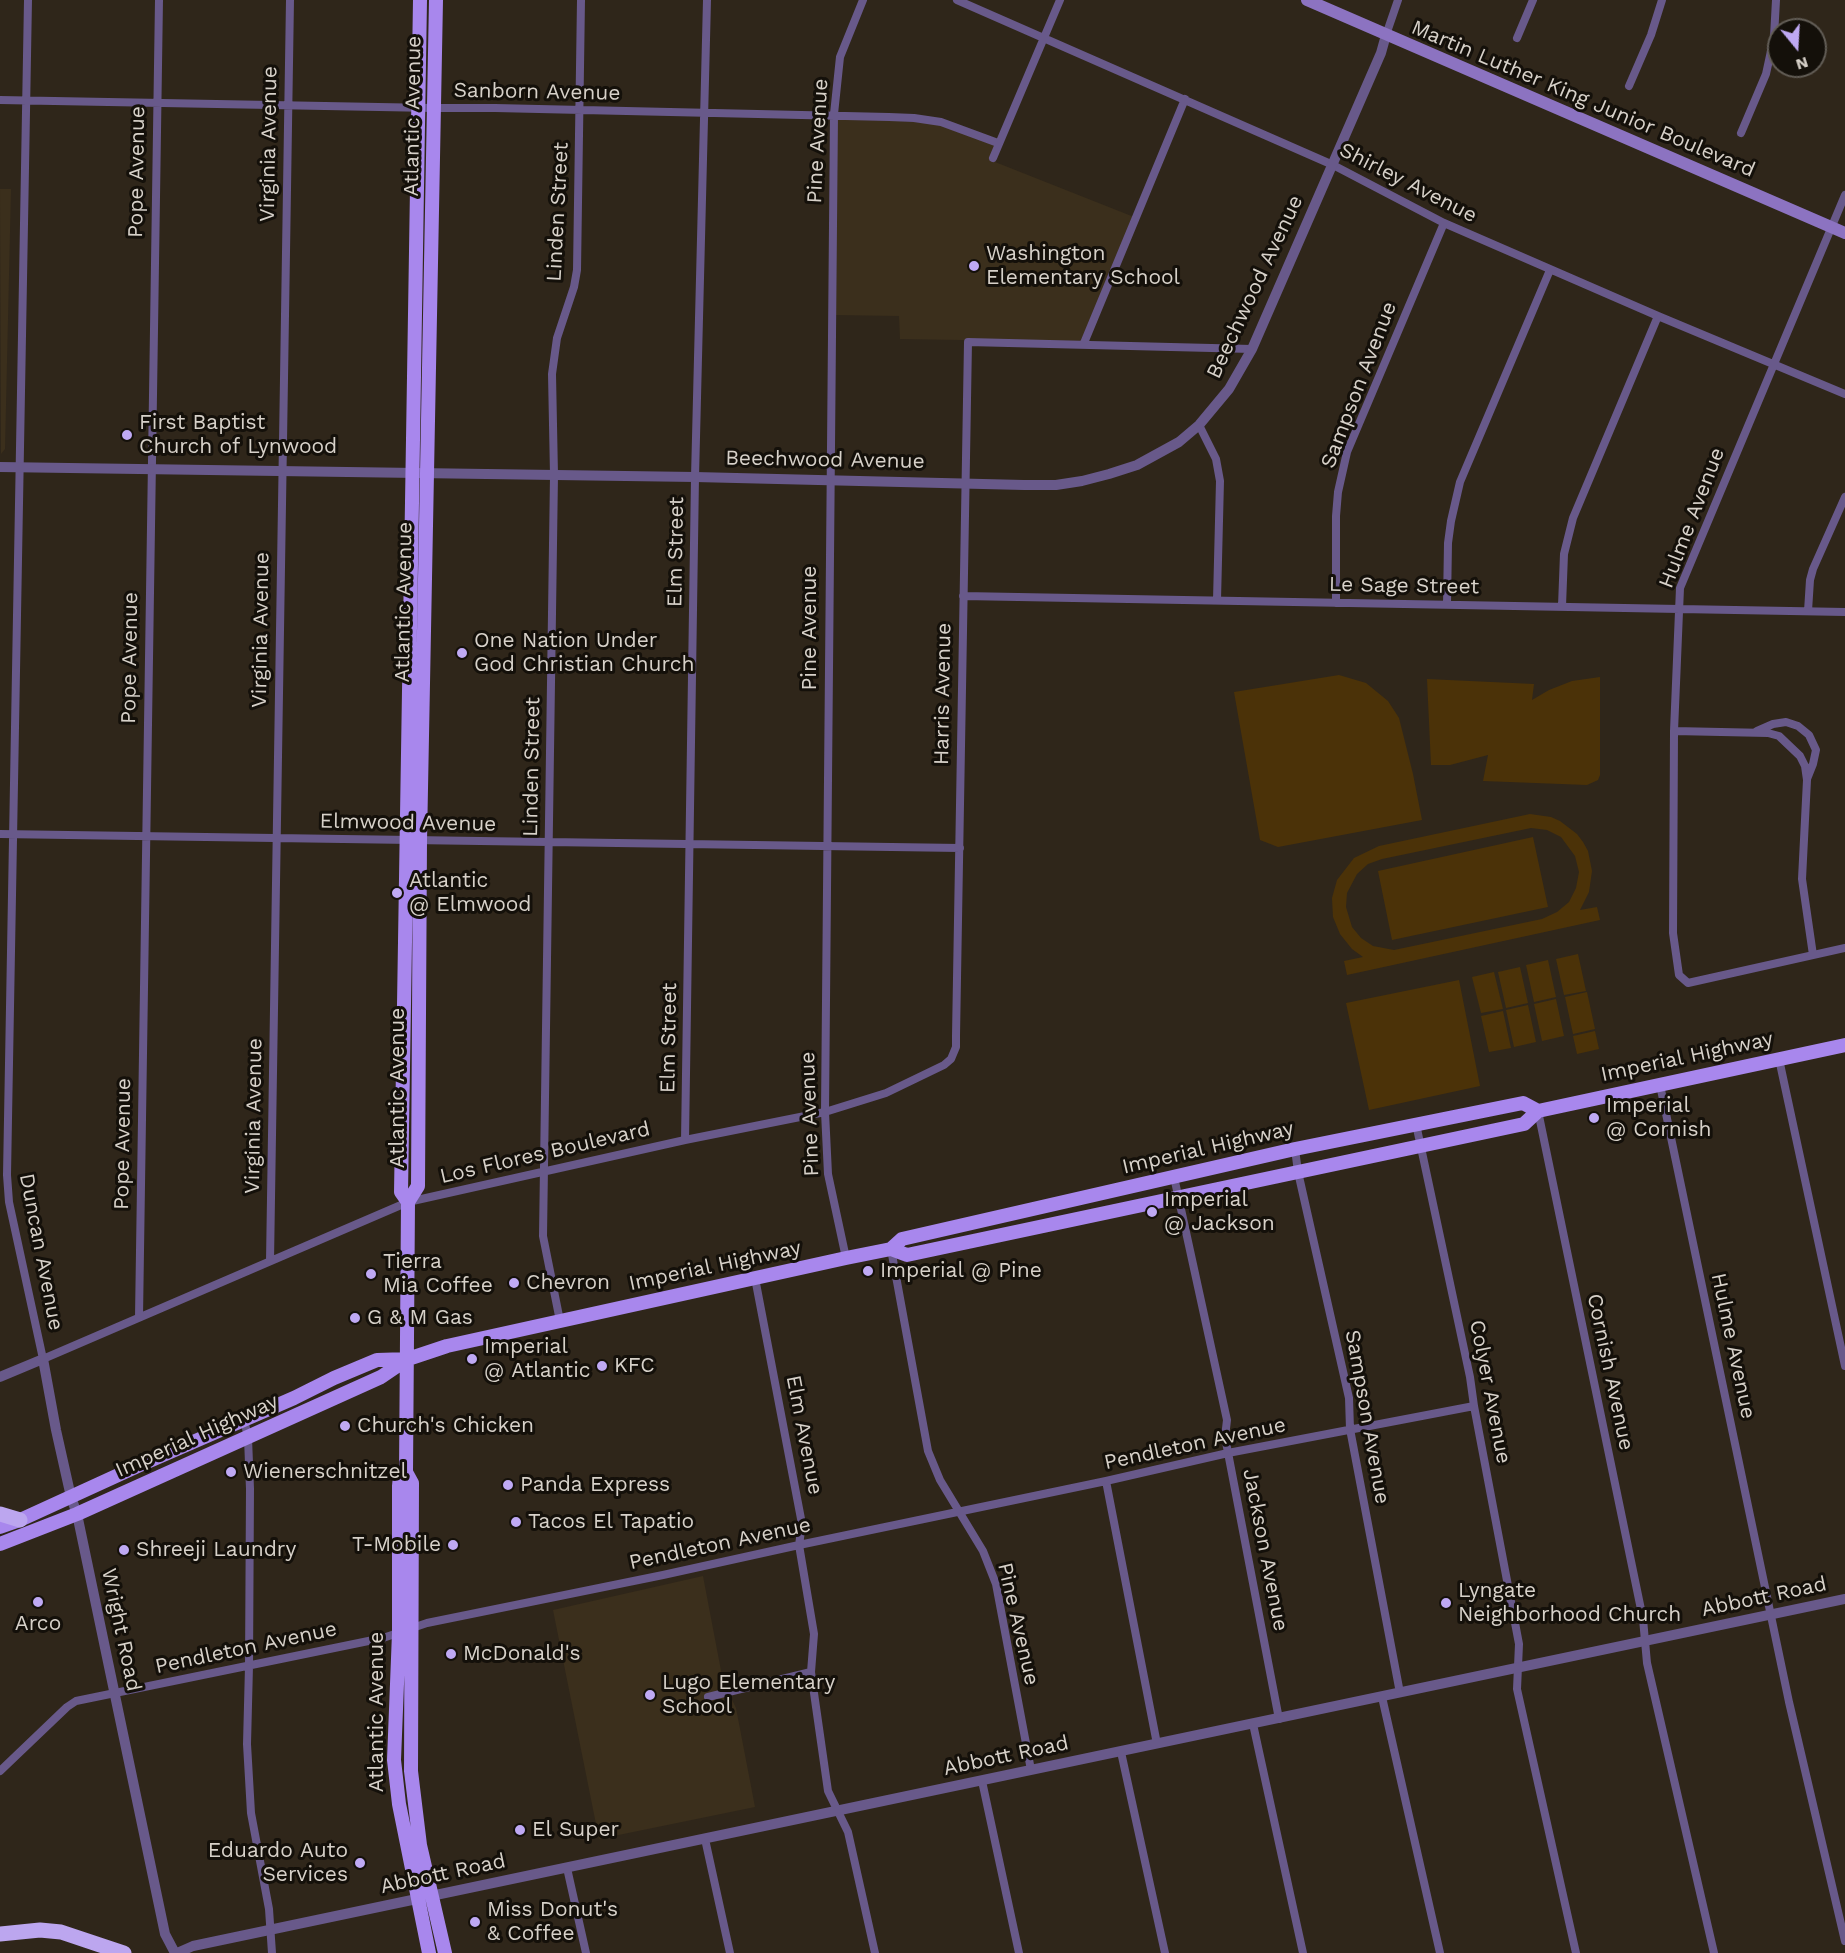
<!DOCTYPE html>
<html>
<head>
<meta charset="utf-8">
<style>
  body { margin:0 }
  #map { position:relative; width:1845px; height:1953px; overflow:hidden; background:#2f261a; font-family:"Work Sans",sans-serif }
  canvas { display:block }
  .north { position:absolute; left:1767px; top:18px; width:60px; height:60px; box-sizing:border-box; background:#14100a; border:2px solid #625d56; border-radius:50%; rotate:162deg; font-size:16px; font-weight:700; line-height:24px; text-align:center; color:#d7d1c9 }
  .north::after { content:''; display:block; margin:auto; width:21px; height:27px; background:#bfa9f4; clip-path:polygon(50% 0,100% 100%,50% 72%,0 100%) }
</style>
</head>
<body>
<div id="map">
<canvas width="1845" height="1953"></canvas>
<div class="north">N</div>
</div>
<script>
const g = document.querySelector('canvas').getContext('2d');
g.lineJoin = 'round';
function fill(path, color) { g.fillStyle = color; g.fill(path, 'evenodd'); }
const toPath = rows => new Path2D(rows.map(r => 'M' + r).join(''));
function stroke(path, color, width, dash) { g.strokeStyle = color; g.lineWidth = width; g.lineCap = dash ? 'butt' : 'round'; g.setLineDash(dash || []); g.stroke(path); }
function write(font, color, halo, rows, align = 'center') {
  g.font = font + ' "Work Sans",sans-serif'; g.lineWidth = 6; g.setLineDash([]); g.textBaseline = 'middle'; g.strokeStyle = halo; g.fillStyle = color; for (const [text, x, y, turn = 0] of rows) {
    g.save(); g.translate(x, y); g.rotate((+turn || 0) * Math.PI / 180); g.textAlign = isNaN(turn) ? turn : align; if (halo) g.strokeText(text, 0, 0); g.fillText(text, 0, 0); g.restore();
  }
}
fill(toPath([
  [836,116,941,124,996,144,990,160,1134,217,1083,342,900,339,899,316,833,315],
  [0,189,11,189,5,449,1,454],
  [703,1576,723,1681,736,1708,755,1807,599,1839,553,1610]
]), '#3b2f1c');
fill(toPath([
  [1339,675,1366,683,1388,701,1399,718,1413,774,1422,820,1278,847,1260,840,1234,692],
  [1600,677,1600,775,1598,780,1587,785,1483,781,1488,755,1450,765,1431,765,1427,679,1534,684,1532,700,1549,690,1572,681],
  [1530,814,1551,817,1560,821,1577,834,1583,842,1588,851,1592,871,1589,892,1580,910,1597,907,1600,920,1347,975,1344,961,1363,957,1352,949,1340,934,1333,917,1332,898,1337,880,1354,858,1379,846],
  [1531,828,1547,830,1561,837,1575,856,1579,872,1576,888,1569,902,1557,912,1542,919,1394,950,1373,946,1361,938,1352,927,1346,907,1347,893,1357,874,1368,864,1382,859],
  [1533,837,1548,907,1392,940,1378,871],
  [1578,954,1586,991,1564,995,1556,959],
  [1548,960,1556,997,1534,1002,1526,965],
  [1520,967,1528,1003,1506,1008,1498,972],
  [1494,972,1503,1009,1481,1013,1472,977],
  [1459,980,1480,1086,1369,1110,1346,1003],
  [1587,992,1595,1029,1573,1034,1565,997],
  [1556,999,1564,1036,1542,1041,1534,1004],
  [1528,1005,1536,1042,1514,1047,1506,1010],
  [1503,1011,1511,1048,1489,1052,1481,1016],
  [1595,1031,1599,1049,1577,1054,1573,1036]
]), '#4b3208');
stroke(toPath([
  [28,0,7,1175,9,1202,43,1359,408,1202,685,1140,825,1112,886,1093,944,1065,951,1059,956,1047,956,1036,968,342,1252,349],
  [957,0,1333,165,1444,223,1658,316,1845,394],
  [1386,35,1398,0],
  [1517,38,1533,0],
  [1629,86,1651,35,1662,0],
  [0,100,433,108,495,108,889,117,914,118,941,122,998,143],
  [1741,133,1766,74,1774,37,1776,0],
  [993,158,1060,0],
  [1845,195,1680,588,1674,731,1673,933,1679,975,1688,983,1845,948],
  [1084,343,1185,99],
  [1199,425,1216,459,1220,481,1217,600],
  [963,596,1845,612],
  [1336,603,1336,516,1338,492,1347,452,1444,223],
  [1447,604,1448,543,1451,521,1460,482,1550,270],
  [1562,606,1564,554,1573,518,1658,316],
  [1808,611,1810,580,1813,569,1845,497],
  [1674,731,1768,733,1779,736,1800,756,1805,766,1807,780,1802,879,1813,955],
  [1757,731,1773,724,1786,722,1798,726,1809,735,1816,750,1813,764,1807,779],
  [0,834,960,848],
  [1779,1059,1845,1366],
  [1660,1085,1789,1702,1845,1941],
  [1538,1111,1643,1619,1647,1663,1714,1953],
  [1416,1124,1470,1377,1474,1406,1519,1644,1517,1689,1576,1953],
  [685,1140,695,477,707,0],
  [1295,1149,1298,1172,1349,1398,1350,1429,1400,1693],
  [1174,1177,1227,1420,1225,1437,1279,1719],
  [891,1249,928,1451,940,1480,983,1551,996,1584,1031,1770],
  [846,1258,828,1174,825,1112,834,114,840,57,863,0],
  [270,1261,290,0],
  [755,1278,802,1524,799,1545,814,1634,811,1672,828,1791,848,1832,875,1953],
  [139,1317,159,0],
  [560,1321,543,1236,554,475,552,374,557,338,574,287,577,270,581,0],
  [244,1419,248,1438,250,1489,249,1666,247,1744,251,1813,269,1909,272,1953],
  [1106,1481,1157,1744],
  [708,1697,811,1672],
  [1382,1697,1440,1953],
  [1253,1724,1303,1953],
  [1121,1752,1165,1953],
  [0,1771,67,1707,76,1701,383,1638,427,1623,663,1575,799,1545,1106,1481,1228,1453,1474,1406],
  [982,1781,1019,1953],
  [705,1839,730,1953],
  [567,1868,586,1953]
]), '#68598a', 8);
stroke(toPath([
  [0,467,695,477,1024,485,1056,485,1082,481,1109,474,1137,465,1179,442,1199,425,1229,389,1252,349,1381,53,1386,35],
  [0,1377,43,1359,56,1430,71,1497,77,1514,165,1934,175,1953],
  [177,1953,193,1946,1845,1599]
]), '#68598a', 10);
stroke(toPath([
  [1307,0,1845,233]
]), '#8c73c1', 12);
stroke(toPath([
  [420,0,401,1192,408,1202,406,1472,412,1483,411,1771,420,1845,445,1953],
  [408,1202,418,1186,420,841,436,0],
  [891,1249,902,1239,1295,1149,1523,1103,1538,1111],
  [406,1472,400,1476,399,1486,399,1633,394,1760,399,1804,429,1953],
  [0,1527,20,1520,138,1466,294,1398,334,1378,377,1360,408,1359,447,1346,846,1258,891,1249,907,1255,1524,1124,1538,1111,1845,1045],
  [0,1544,77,1514,381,1377,406,1360]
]), '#a887ed', 14);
stroke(toPath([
  [0,1514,20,1520],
  [0,1934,40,1930,61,1932,124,1953]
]), '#bca6ef', 15);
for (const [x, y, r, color] of [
  [974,266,6,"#bfa9f4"],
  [127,435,6,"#bfa9f4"],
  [462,653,6,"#bfa9f4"],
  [397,893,6,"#bfa9f4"],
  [1594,1118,6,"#bfa9f4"],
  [1152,1212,6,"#bfa9f4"],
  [868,1271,6,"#bfa9f4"],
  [371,1274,6,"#bfa9f4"],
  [514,1283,6,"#bfa9f4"],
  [355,1318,6,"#bfa9f4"],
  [472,1359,6,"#bfa9f4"],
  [602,1366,6,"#bfa9f4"],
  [345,1426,6,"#bfa9f4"],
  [231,1472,6,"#bfa9f4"],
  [508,1485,6,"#bfa9f4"],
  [516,1522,6,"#bfa9f4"],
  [453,1545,6,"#bfa9f4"],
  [124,1550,6,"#bfa9f4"],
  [38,1602,6,"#bfa9f4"],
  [1446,1603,6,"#bfa9f4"],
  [451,1654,6,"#bfa9f4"],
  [650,1695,6,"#bfa9f4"],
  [520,1830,6,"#bfa9f4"],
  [360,1863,6,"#bfa9f4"],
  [475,1922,6,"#bfa9f4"]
]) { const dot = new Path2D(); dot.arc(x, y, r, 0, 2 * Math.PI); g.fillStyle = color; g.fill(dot); stroke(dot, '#14100a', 2); }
write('21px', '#d7d1c9', '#14100a', [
  ["Sanborn Avenue",537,92,1],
  ["Martin Luther King Junior Boulevard",1583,99,23],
  ["Atlantic Avenue",413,116,-89],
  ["Pine Avenue",818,141,-87],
  ["Virginia Avenue",269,144,-89],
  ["Pope Avenue",137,172,-89],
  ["Shirley Avenue",1408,183,27],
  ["Linden Street",558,212,-87],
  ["Beechwood Avenue",1255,287,-65],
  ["Sampson Avenue",1359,385,-69],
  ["Beechwood Avenue",825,460,1],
  ["Hulme Avenue",1692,518,-69],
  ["Elm Street",676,552,-89],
  ["Le Sage Street",1404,586,1],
  ["Atlantic Avenue",404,602,-89],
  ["Pine Avenue",810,628,-90],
  ["Virginia Avenue",261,630,-89],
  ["Pope Avenue",130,658,-89],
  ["Harris Avenue",943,694,-89],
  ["Linden Street",532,767,-89],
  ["Elmwood Avenue",408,823,1],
  ["Elm Street",669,1038,-89],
  ["Imperial Highway",1687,1057,-12],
  ["Atlantic Avenue",398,1088,-90],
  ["Pine Avenue",810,1114,-92],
  ["Virginia Avenue",254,1116,-89],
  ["Pope Avenue",123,1144,-89],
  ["Imperial Highway",1208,1148,-13],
  ["Los Flores Boulevard",545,1153,-13],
  ["Duncan Avenue",41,1252,79],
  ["Imperial Highway",715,1266,-12],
  ["Hulme Avenue",1733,1346,78],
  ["Cornish Avenue",1610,1372,78],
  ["Colyer Avenue",1490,1392,79],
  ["Sampson Avenue",1367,1417,80],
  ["Elm Avenue",804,1435,79],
  ["Imperial Highway",197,1436,-24],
  ["Pendleton Avenue",1195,1444,-12],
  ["Pendleton Avenue",720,1544,-12],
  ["Jackson Avenue",1265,1550,79],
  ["Abbott Road",1764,1597,-12],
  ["Pine Avenue",1018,1624,77],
  ["Wright Road",121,1630,78],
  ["Pendleton Avenue",246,1648,-12],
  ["Atlantic Avenue",377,1712,-90],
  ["Abbott Road",1006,1756,-12],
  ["Abbott Road",443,1874,-12]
]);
write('21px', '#d7d1c9', '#14100a', [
  ["Washington",986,254],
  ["Elementary School",986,278],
  ["First Baptist",139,423],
  ["Church of Lynwood",139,447],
  ["One Nation Under",474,641],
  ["God Christian Church",474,665],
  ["Atlantic",409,881],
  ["@ Elmwood",409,905],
  ["Imperial",1606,1106],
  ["@ Cornish",1606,1130],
  ["Imperial",1164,1200],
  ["@ Jackson",1164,1224],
  ["Tierra",383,1262],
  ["Mia Coffee",383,1286],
  ["Imperial @ Pine",880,1271],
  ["Chevron",526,1283],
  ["G & M Gas",367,1318],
  ["Imperial",484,1347],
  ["@ Atlantic",484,1371],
  ["KFC",614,1366],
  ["Church's Chicken",357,1426],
  ["Wienerschnitzel",243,1472],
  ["Panda Express",520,1485],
  ["Tacos El Tapatio",528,1522],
  ["T-Mobile",441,1545,"right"],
  ["Shreeji Laundry",136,1550],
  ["Lyngate",1458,1591],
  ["Neighborhood Church",1458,1615],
  ["Arco",38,1624,"center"],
  ["McDonald's",463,1654],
  ["Lugo Elementary",662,1683],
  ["School",662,1707],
  ["El Super",532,1830],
  ["Eduardo Auto",348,1851,"right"],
  ["Services",348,1875,"right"],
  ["Miss Donut's",487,1910],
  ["& Coffee",487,1934]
], 'left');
</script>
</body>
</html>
